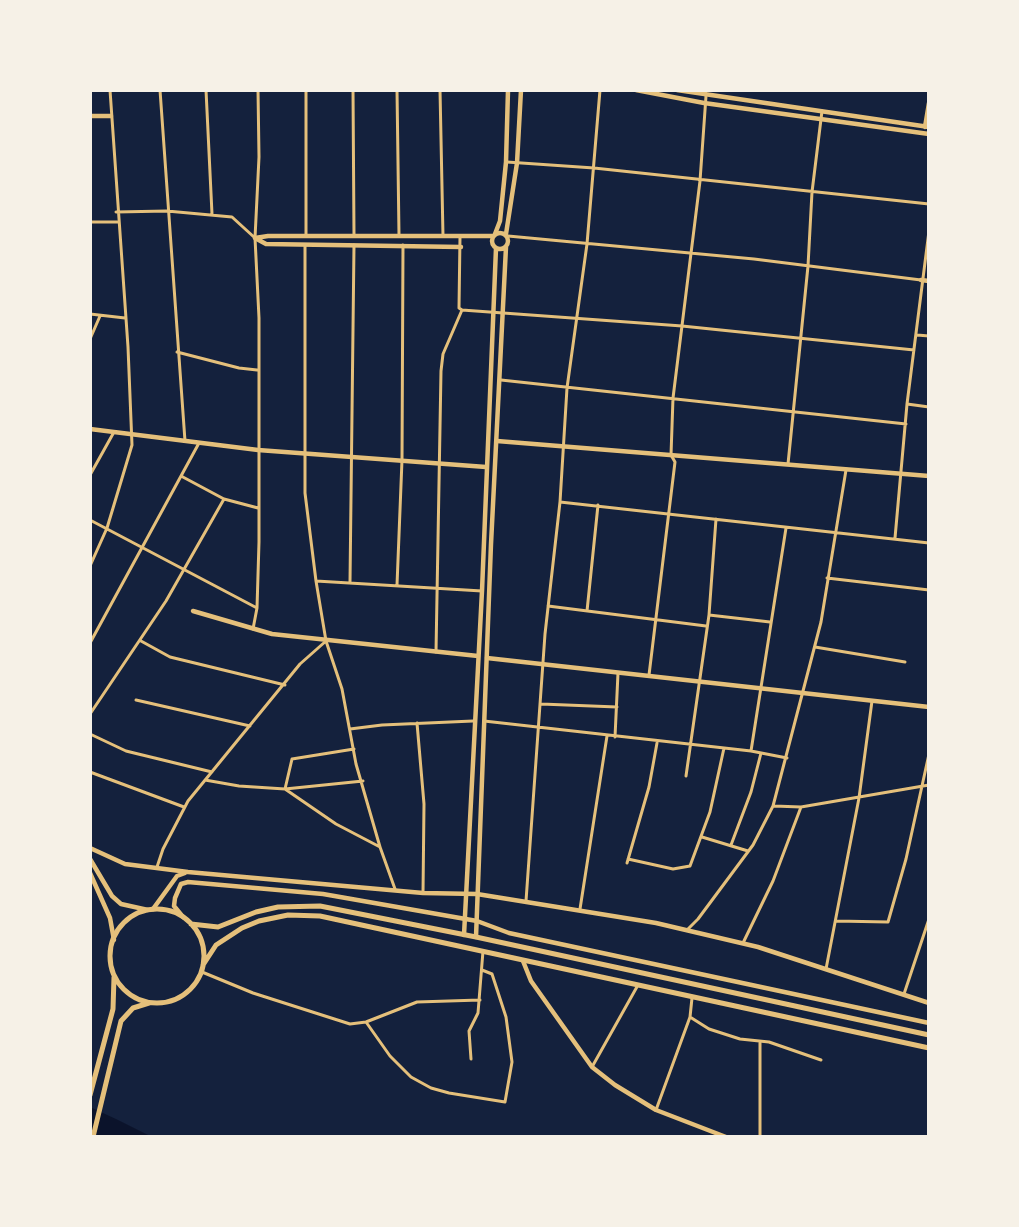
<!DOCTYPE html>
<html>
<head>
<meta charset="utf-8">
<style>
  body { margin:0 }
  #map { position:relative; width:1019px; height:1227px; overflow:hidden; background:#14213d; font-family:"Golos Text",sans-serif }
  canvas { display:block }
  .frame { position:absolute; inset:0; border:92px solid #f6f1e7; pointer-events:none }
</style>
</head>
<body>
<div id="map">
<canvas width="1019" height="1227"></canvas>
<div class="frame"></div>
</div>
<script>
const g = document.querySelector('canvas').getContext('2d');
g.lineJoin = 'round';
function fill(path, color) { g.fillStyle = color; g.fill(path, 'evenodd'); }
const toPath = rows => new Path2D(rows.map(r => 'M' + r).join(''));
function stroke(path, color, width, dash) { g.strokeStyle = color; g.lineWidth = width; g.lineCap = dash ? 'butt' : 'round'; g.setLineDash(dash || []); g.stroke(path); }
fill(toPath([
  [90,1107,118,1120,152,1137,90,1137]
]), '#0b132b');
stroke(toPath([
  [160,90,185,441],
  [206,90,212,214],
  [306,90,306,235],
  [353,90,354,235],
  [397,90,399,235],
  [440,90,443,236],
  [507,162,594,168,929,204],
  [116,212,167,211,232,217,255,238],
  [90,222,117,222],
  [508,236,754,259,921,280],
  [460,237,459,308,462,310,682,326,914,350],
  [305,245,305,493,316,581,326,641,342,689,356,764,380,847,395,889],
  [90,314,125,318],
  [917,335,929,336],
  [90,339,100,316],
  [177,352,239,368,257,370],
  [501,380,906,424],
  [907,404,929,407],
  [788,464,808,266,812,192,822,111],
  [90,475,114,432],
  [181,476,224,499,258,508],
  [560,502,929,543],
  [90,520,257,608],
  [895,538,907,404,929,231],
  [90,566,107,528,132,445,128,347,110,90],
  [827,578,929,590],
  [316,581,482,591],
  [350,582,354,245],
  [397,585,402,460,403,245],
  [548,606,706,626],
  [587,611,598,505],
  [709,615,770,622],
  [253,629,257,608,259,542,259,318,255,238,259,157,258,90],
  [141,641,170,657,285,685],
  [90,643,199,443],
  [815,647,905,662],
  [436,652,441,371,443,354,462,310],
  [649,675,675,462,671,455,673,398,700,181,706,96],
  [136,700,250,726],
  [541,704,617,707],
  [90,714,166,601,224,499],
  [484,721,751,751,787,758],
  [417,723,424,804,423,893],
  [350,729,382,725,473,721],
  [90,734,126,751,212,772],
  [615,737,618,673],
  [354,749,292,759,285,789,336,824,380,847],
  [751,751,786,528],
  [90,772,184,807],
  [686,776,709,615,716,519],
  [205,780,239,786,285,789,363,781],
  [774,806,801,807,929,785],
  [702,837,748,851],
  [731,845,751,792,761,753],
  [628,859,673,869,690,866,710,812,724,748],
  [627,863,649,787,657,743],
  [157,867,163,849,188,801,300,664,326,641],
  [526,901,545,634,560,502,567,388,587,244,600,90],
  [580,909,607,736],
  [836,921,888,922,906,859,929,754],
  [687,930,698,919,753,845,773,806,821,622,846,470],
  [743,943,773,881,801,807],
  [826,969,859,798,872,701],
  [202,972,253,993,350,1024,366,1022,417,1002,480,1000],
  [904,994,929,919],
  [692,998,690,1017,709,1029,740,1039,769,1042,821,1060],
  [366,1022,390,1056,411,1077,431,1088,449,1093,505,1102,512,1062,506,1017,492,974,482,970],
  [471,1059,469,1031,478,1013,483,951],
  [592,1067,638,985],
  [656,1110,690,1017],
  [760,1137,760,1043]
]), '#e5c07b', 3);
stroke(toPath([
  [636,90,704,103,929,134],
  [677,90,929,127],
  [90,116,111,116],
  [925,127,929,103],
  [255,238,268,236,493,236],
  [255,238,266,244,461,247],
  [921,280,929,281],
  [90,429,258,450,486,467],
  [497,441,929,476],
  [193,611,272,634,478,656],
  [487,658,929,707],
  [90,848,125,864,188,872,423,893,477,894,656,923,758,947,929,1003],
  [153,909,177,876,185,873],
  [183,917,174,906,175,898,181,884,188,882,323,894,477,921,509,933,929,1023],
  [523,961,531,981,592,1067,615,1085,656,1110,726,1137]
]), '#e5c07b', 4.5);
stroke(toPath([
  '492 241a8 8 0 1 1 16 0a8 8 0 1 1-16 0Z',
  [495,234,500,221,506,162,508,90],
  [506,234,517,163,521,90],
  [90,859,112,896,121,904,148,910],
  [90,873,110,918,114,940],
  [464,935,482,591,496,248],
  [476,937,491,544,506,247]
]), '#e5c07b', 4.5);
stroke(toPath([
  '110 956a47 47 0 1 1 94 0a47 47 0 1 1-94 0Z',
  [191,924,218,927,256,912,278,907,320,906,476,937,929,1035],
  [203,965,216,945,242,928,259,921,288,915,320,916,929,1048],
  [90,1095,113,1009,114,977],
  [93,1137,121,1021,133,1008,149,1003]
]), '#e5c07b', 5);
</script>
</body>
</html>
